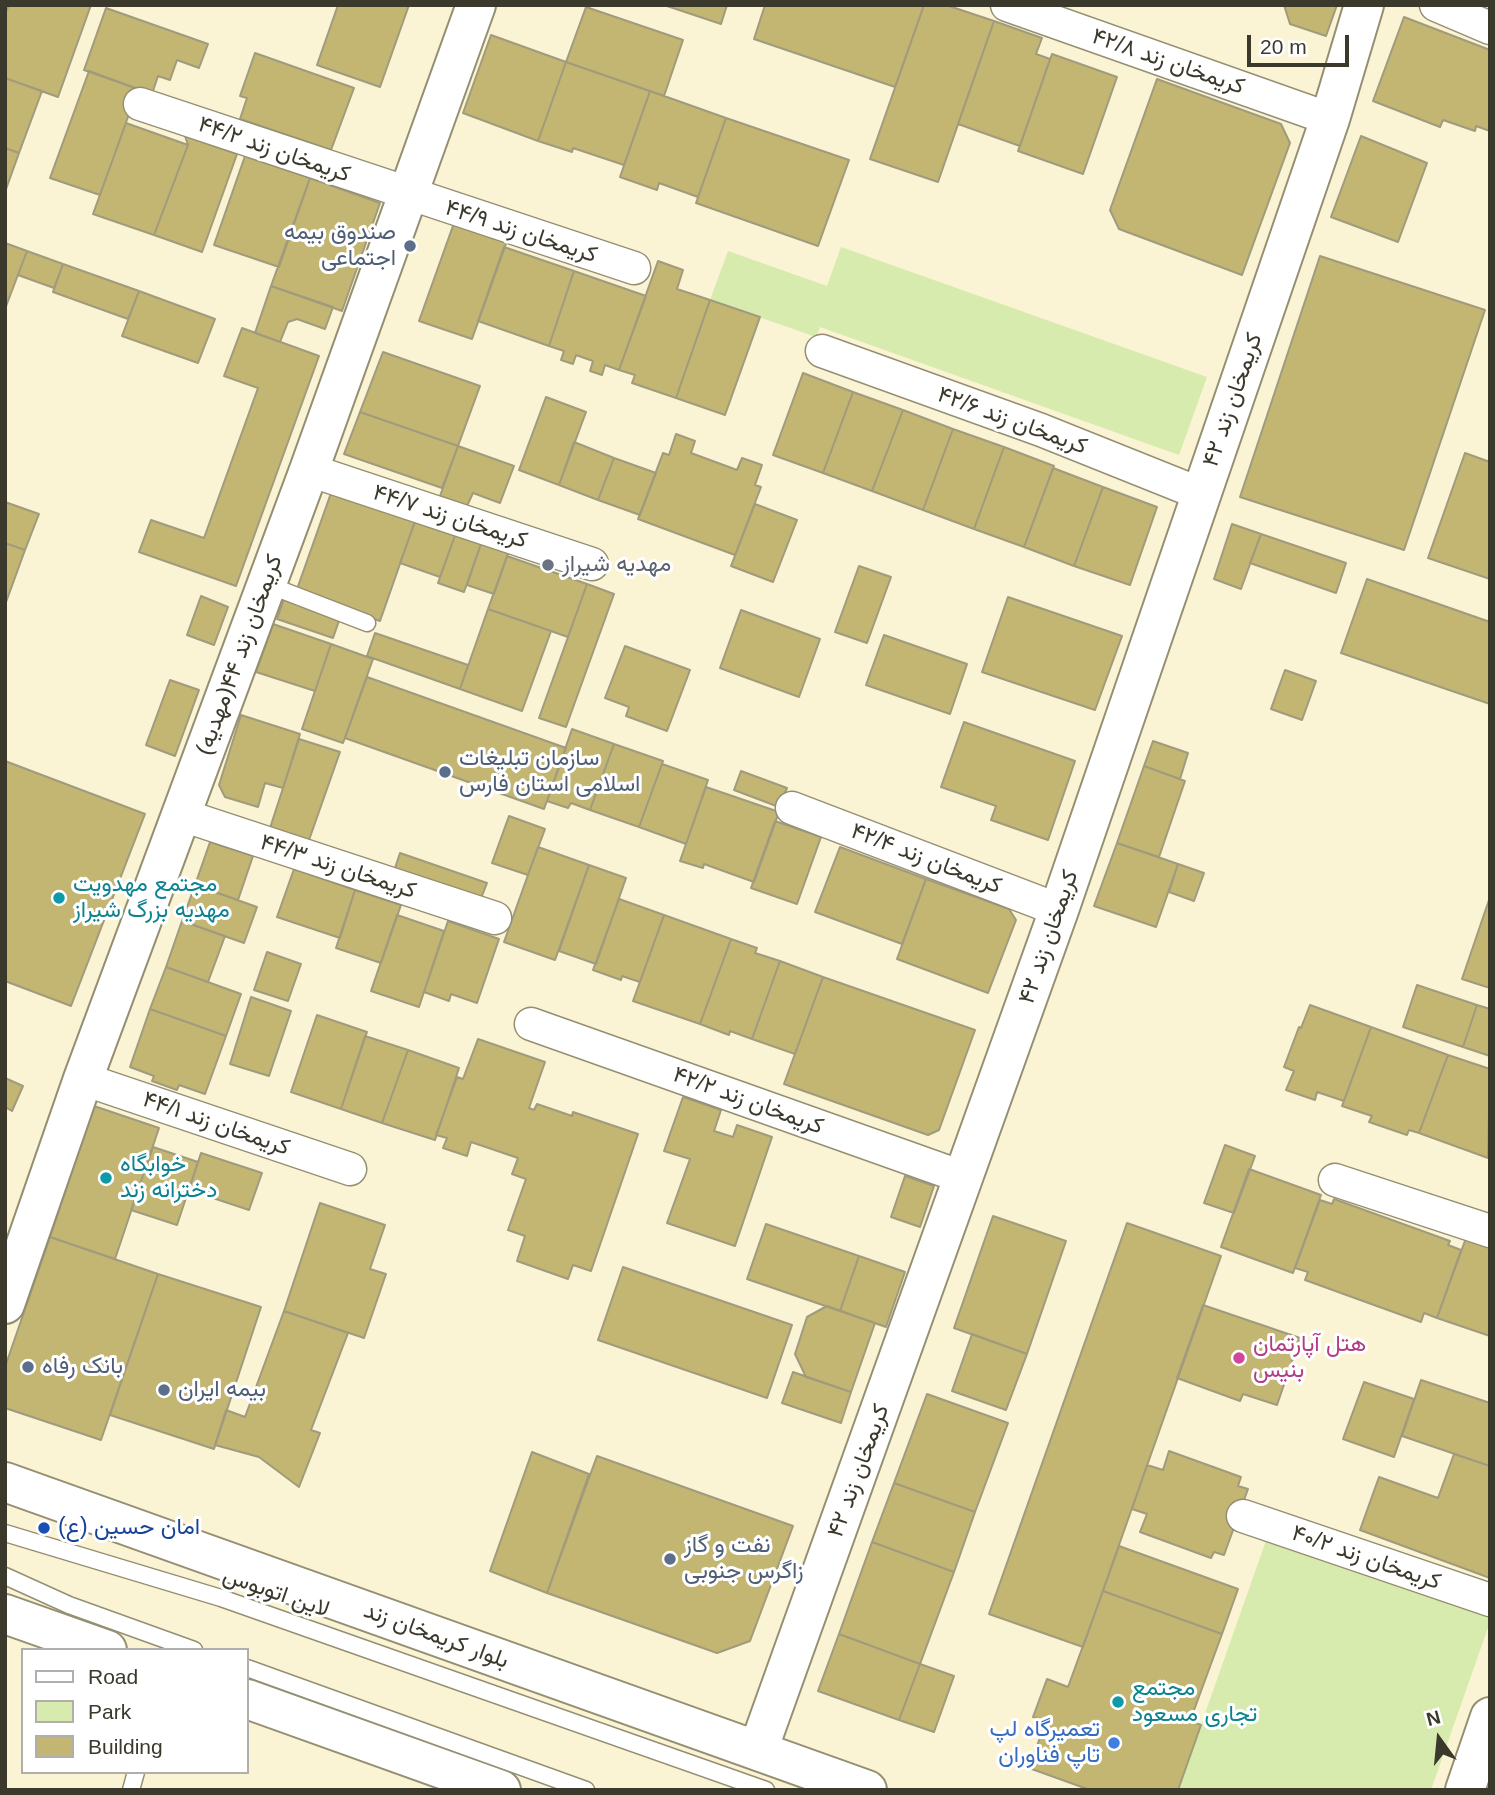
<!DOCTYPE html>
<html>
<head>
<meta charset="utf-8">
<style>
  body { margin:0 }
  #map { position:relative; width:1495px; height:1795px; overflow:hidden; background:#faf3d4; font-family:Arial,sans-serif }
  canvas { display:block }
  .frame { position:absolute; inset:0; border:7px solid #3b382c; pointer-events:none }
  .legend { position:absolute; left:21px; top:1648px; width:228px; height:126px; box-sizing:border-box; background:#fff; border:2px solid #b1afab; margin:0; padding:9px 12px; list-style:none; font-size:21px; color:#3b382c }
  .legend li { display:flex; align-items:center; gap:14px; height:35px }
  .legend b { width:35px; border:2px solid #b1afab }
  .north { position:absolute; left:1404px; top:1704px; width:70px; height:70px; -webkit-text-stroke:5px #fff; paint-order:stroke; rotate:345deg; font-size:19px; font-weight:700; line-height:28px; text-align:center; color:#3b382c }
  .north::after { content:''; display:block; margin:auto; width:24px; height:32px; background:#3b382c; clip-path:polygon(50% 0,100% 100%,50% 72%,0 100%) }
  .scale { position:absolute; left:1247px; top:35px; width:102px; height:32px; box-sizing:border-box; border:4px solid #3b382c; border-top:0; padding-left:9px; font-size:21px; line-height:24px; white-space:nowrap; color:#3b382c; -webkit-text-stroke:5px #fff; paint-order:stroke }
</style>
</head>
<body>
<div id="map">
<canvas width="1495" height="1795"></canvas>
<div class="frame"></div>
<ul class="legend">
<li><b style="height:9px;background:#fff"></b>Road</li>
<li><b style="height:19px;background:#d8ebae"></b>Park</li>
<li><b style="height:19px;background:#c3b572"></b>Building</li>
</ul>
<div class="north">N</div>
<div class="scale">20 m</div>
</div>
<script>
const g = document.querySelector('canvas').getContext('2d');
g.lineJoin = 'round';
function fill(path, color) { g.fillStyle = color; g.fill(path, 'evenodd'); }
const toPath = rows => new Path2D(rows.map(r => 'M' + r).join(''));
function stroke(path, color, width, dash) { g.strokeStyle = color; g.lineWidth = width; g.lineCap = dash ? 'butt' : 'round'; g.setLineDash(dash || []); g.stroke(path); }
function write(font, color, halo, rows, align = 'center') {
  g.font = font + ' Arial,Vazirmatn,sans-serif'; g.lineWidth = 6; g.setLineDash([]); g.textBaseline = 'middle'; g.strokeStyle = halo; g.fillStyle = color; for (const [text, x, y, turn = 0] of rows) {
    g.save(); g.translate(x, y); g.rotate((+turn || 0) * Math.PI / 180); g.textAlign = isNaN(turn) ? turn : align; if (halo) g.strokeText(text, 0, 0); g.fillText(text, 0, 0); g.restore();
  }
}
fill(toPath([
  [841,247,1207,377,1179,455,820,327,816,337,710,300,728,251,827,286],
  [1268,1535,1490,1612,1490,1622,1431,1790,1178,1790]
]), '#d8ebae');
const building = toPath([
  [9,5,91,5,58,97,5,78,5,14,9,5],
  [338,5,409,5,380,87,317,65,338,5],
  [664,5,727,5,721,24,664,5],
  [765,5,924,5,895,87,754,39,765,5],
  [924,5,946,5,994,21,938,182,870,159,924,5],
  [1284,5,1337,5,1326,36,1290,24,1284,5],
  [586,7,683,40,664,96,566,62,586,7],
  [106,8,208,44,199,68,177,60,170,80,158,76,152,94,84,70,106,8],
  [1404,17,1490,50,1490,131,1476,126,1475,131,1443,120,1440,127,1373,101,1404,17],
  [994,21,1042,38,1036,54,1050,59,1020,146,958,124,994,21],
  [491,35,566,62,538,141,463,113,491,35],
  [255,53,354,88,331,150,240,119,247,98,240,96,255,53],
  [1052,54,1117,77,1083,174,1018,151,1052,54],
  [566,62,650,91,624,165,573,148,572,152,538,141,566,62],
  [89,71,138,89,100,195,50,178,89,71],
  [5,78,42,91,19,153,5,148,5,78],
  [1157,79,1281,124,1290,143,1242,275,1119,229,1110,210,1157,79],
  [650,91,726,118,698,197,659,183,657,190,620,177,650,91],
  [726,118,849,160,818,246,696,203,726,118],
  [126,123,188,145,154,235,93,214,126,123],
  [185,136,237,154,202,252,154,235,188,145,185,136],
  [1361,136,1427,163,1398,242,1331,217,1361,136],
  [5,148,19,153,5,192,5,148],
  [245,156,310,178,279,267,214,245,245,156],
  [310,178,380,203,342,311,271,286,310,178],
  [454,223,507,241,472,339,419,321,454,223],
  [5,243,27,251,5,309,5,243],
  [504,247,574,271,549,346,478,321,504,247],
  [27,251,63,264,54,288,18,275,27,251],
  [1320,256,1485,310,1404,550,1240,497,1320,256],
  [658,261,683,270,677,289,710,300,676,398,632,383,635,375,619,370,658,261],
  [63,264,139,291,128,319,53,292,63,264],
  [574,271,646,296,619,370,605,365,602,375,590,371,593,361,576,355,573,364,561,360,564,351,549,346,574,271],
  [271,286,333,307,325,329,297,319,288,322,280,342,255,333,271,286],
  [139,291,215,319,198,363,122,336,139,291],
  [710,300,760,317,725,415,676,398,710,300],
  [242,328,319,356,236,586,139,552,151,520,204,538,258,388,224,376,242,328],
  [383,352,480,386,458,446,360,412,383,352],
  [803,373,853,392,823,473,773,455,803,373],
  [853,392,903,410,872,491,823,473,853,392],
  [546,397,586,412,559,485,519,470,546,397],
  [903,410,953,429,923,510,872,491,903,410],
  [360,412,458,446,442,488,344,454,360,412],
  [953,429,1004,447,974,529,923,510,953,429],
  [676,434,695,441,691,453,737,470,742,458,762,465,755,485,761,487,735,555,638,519,663,453,669,455,676,434],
  [574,442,614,458,598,500,559,485,574,442],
  [458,446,514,466,500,503,473,493,467,506,440,496,458,446],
  [1004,447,1054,466,1024,547,974,529,1004,447],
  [1465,453,1490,462,1490,579,1428,558,1465,453],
  [614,458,656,473,640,515,598,500,614,458],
  [1053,468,1103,487,1074,566,1024,547,1053,468],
  [1103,487,1157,507,1130,585,1074,566,1103,487],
  [331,493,415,521,380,621,296,592,331,493],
  [5,502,39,514,25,550,5,543,5,502],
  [755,504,797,520,773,582,731,566,755,504],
  [417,516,457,530,440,577,400,563,417,516],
  [1232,524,1261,534,1241,589,1214,579,1232,524],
  [457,530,483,538,464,592,438,583,457,530],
  [1261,534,1346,563,1336,593,1250,563,1261,534],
  [483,538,510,548,494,594,467,585,483,538],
  [5,543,25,550,5,605,5,543],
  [507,556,587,584,568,637,488,609,507,556],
  [859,566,891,577,867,643,835,632,859,566],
  [1367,579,1490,622,1490,704,1341,653,1367,579],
  [587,584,614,594,566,727,539,718,587,584],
  [201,596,228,607,214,645,187,635,201,596],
  [1008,597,1122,636,1095,710,982,672,1008,597],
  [284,599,340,618,333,638,277,619,284,599],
  [488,609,551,631,522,711,460,689,488,609],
  [741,610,820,639,799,697,720,668,741,610],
  [273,624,331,644,315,691,256,672,273,624],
  [375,633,468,665,460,689,367,656,375,633],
  [884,635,967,664,950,714,866,685,884,635],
  [331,644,373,659,343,743,302,729,331,644],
  [625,646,690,670,667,731,626,716,629,707,605,698,625,646],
  [1285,670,1316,681,1302,720,1271,709,1285,670],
  [367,677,566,748,544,809,345,738,367,677],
  [170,680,199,690,175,756,146,745,170,680],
  [241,715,300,734,283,788,265,783,258,807,225,797,219,785,241,715],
  [964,722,1075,761,1048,840,991,820,996,806,941,787,964,722],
  [572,729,614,744,590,810,571,803,568,808,547,801,572,729],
  [299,739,340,752,309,840,270,828,299,739],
  [1153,741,1188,753,1180,779,1144,766,1153,741],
  [614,744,663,761,639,827,590,810,614,744],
  [5,761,145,814,71,1006,5,981,5,761],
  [662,764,708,780,686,844,639,827,662,764],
  [1144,766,1185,781,1159,857,1117,843,1144,766],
  [741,771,787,788,779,807,734,790,741,771],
  [706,787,779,812,754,882,704,864,703,868,680,861,706,787],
  [509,816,545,829,528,875,492,863,509,816],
  [775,821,821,837,797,904,751,888,775,821],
  [210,842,253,856,238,900,195,885,210,842],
  [1117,843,1178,864,1156,927,1094,906,1117,843],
  [538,847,589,865,555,960,504,942,538,847],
  [840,847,926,879,902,944,815,912,840,847],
  [400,853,487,883,480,901,394,871,400,853],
  [1178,864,1204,873,1194,901,1169,892,1178,864],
  [589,865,626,878,596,964,559,951,589,865],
  [294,869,355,890,340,938,277,917,294,869],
  [926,879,1009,909,1016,920,988,993,897,959,926,879],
  [195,885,257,907,244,943,182,921,195,885],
  [355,890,401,905,381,963,336,948,355,890],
  [1490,897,1490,988,1462,979,1490,897],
  [619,899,664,915,640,982,622,976,621,980,593,970,619,899],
  [397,915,444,931,419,1007,371,991,397,915],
  [664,915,731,939,700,1024,633,1001,664,915],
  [182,921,225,936,208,982,166,967,182,921],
  [448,921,499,939,477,1003,451,994,449,1001,424,992,448,921],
  [731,939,757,948,755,953,780,961,752,1039,730,1031,729,1035,700,1024,731,939],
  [267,952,301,964,288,1001,254,990,267,952],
  [780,961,823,977,795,1054,752,1039,780,961],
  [166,967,241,994,226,1036,150,1009,166,967],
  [823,977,975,1030,939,1130,928,1135,784,1084,823,977],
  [1417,985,1477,1005,1463,1047,1403,1027,1417,985],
  [251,997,291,1011,269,1076,230,1064,251,997],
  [1310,1005,1371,1027,1344,1101,1317,1092,1315,1100,1286,1090,1294,1071,1284,1067,1299,1027,1301,1028,1310,1005],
  [1477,1005,1490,1009,1490,1056,1463,1047,1477,1005],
  [150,1009,226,1036,205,1094,179,1085,177,1090,152,1081,154,1076,130,1067,150,1009],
  [317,1015,367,1032,341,1109,291,1092,317,1015],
  [1371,1027,1448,1055,1419,1133,1409,1130,1407,1135,1369,1122,1372,1116,1342,1106,1371,1027],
  [365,1036,408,1050,382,1123,341,1109,365,1036],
  [478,1039,545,1062,529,1108,534,1110,537,1104,572,1116,573,1112,638,1134,591,1271,573,1265,568,1279,517,1261,525,1236,508,1230,526,1179,512,1174,518,1158,471,1142,467,1156,443,1148,447,1138,436,1135,457,1077,463,1079,478,1039],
  [408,1050,459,1068,435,1140,382,1123,408,1050],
  [1448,1055,1490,1069,1488,1158,1419,1133,1448,1055],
  [5,1078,23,1086,12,1111,5,1107,5,1078],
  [683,1097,721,1110,714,1131,733,1137,737,1125,772,1137,735,1246,667,1223,690,1159,664,1151,683,1097],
  [94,1106,159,1128,115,1259,50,1237,94,1106],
  [1225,1145,1255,1156,1234,1213,1204,1203,1225,1145],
  [153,1147,198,1162,177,1225,131,1210,153,1147],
  [201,1153,262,1173,249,1210,189,1190,201,1153],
  [1249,1169,1321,1195,1293,1273,1221,1247,1249,1169],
  [905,1176,934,1186,920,1227,891,1217,905,1176],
  [1334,1199,1450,1241,1448,1245,1461,1250,1437,1318,1424,1313,1421,1322,1305,1280,1308,1272,1295,1268,1320,1200,1332,1204,1334,1199],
  [320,1203,385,1225,370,1269,386,1274,364,1338,284,1311,320,1203],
  [993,1216,1066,1241,1027,1354,954,1328,993,1216],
  [1127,1223,1221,1256,1083,1647,989,1614,1127,1223],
  [766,1224,859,1256,840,1311,747,1279,766,1224],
  [50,1237,158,1274,101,1440,5,1408,5,1367,50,1237],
  [1466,1238,1490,1246,1490,1336,1437,1318,1466,1238],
  [859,1256,905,1272,886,1327,840,1311,859,1256],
  [623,1267,792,1325,767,1398,598,1340,623,1267],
  [158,1274,261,1307,214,1449,110,1415,158,1274],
  [1203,1305,1300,1338,1277,1405,1243,1394,1240,1401,1177,1378,1203,1305],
  [827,1306,875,1323,851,1392,806,1377,795,1354,807,1317,827,1306],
  [284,1311,348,1333,311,1430,320,1433,299,1487,259,1457,215,1445,226,1410,245,1417,284,1311],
  [972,1334,1027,1354,1006,1410,952,1391,972,1334],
  [793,1372,851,1392,841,1423,782,1403,793,1372],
  [1421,1380,1490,1403,1490,1466,1402,1436,1421,1380],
  [1364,1382,1414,1399,1394,1457,1343,1439,1364,1382],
  [927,1394,1008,1423,975,1512,894,1483,927,1394],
  [1169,1451,1241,1477,1238,1486,1248,1489,1224,1555,1214,1552,1211,1558,1140,1532,1147,1514,1132,1509,1147,1465,1163,1470,1169,1451],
  [532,1452,589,1474,547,1593,490,1571,532,1452],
  [1454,1454,1490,1466,1490,1578,1360,1530,1379,1477,1438,1498,1454,1454],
  [597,1456,793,1526,750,1641,717,1653,547,1593,597,1456],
  [894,1483,975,1512,954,1572,872,1542,894,1483],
  [872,1542,954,1572,920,1664,839,1634,872,1542],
  [1119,1546,1238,1589,1222,1634,1103,1591,1119,1546],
  [1103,1591,1222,1634,1190,1721,1201,1725,1178,1790,1090,1790,1029,1768,1046,1721,1033,1717,1047,1679,1068,1687,1103,1591],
  [839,1634,920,1664,899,1720,818,1691,839,1634],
  [920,1664,954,1676,934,1732,899,1720,920,1664]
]);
fill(building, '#c3b572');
stroke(building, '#a19b7d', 2);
const lane = toPath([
  [266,584,367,623],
  [5,1533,221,1598,766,1790],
  [5,1576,69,1605,194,1650],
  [247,1668,586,1790],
  [131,1790,136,1772]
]);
const street = toPath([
  [1007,5,1330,119],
  [1436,5,1490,28],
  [140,104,634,268],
  [822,351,1041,430,1201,494],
  [309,470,592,564],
  [792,808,1059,910],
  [182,815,495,918],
  [531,1024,965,1178],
  [83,1079,350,1169],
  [1335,1180,1490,1231],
  [1243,1516,1490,1600]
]);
const secondary = toPath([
  [5,1304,83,1079,309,470,476,5],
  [758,1750,1059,910,1330,119,1364,5],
  [1465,1790,1490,1717]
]);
const primary = toPath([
  [5,1482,867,1790],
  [5,1614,107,1650],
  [247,1699,501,1790]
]);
stroke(lane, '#958f72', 19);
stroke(street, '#958f72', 35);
stroke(secondary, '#958f72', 42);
stroke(primary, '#958f72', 42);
stroke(lane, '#fff', 16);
stroke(street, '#fff', 32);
stroke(secondary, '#fff', 38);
stroke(primary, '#fff', 38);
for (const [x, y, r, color] of [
  [410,246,7,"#5c6f8a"],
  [548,565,7,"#6b7280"],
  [445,772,7,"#5c6f8a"],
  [59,898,7,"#0f9aa8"],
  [106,1178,7,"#0f9aa8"],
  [1239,1358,7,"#d1479c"],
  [28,1367,7,"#5c6f8a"],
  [164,1390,7,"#5c6f8a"],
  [44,1528,7,"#1a4fb4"],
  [670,1559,7,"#5c6f8a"],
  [1118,1702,7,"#0f9aa8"],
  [1114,1743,7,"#3f7fe0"]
]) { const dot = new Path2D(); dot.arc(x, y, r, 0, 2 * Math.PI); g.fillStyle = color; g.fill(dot); stroke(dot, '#fff', 2.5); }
write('23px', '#3b382c', '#fff', [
  ["کریمخان زند ۴۲/۸",1168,62,19],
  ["کریمخان زند ۴۴/۲",274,150,19],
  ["کریمخان زند ۴۴/۹",521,232,18],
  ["کریمخان زند ۴۲",1233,400,-71],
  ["کریمخان زند ۴۲/۶",1012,421,20],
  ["کریمخان زند ۴۴/۷",450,517,18],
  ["کریمخان زند ۴۴(مهدیه)",240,655,-70],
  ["کریمخان زند ۴۲/۴",926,859,21],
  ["کریمخان زند ۴۴/۳",338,867,18],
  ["کریمخان زند ۴۲",1049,937,-71],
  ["کریمخان زند ۴۲/۲",748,1101,20],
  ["کریمخان زند ۴۴/۱",216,1124,19],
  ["کریمخان زند ۴۲",859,1471,-70],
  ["کریمخان زند ۴۰/۲",1366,1558,19],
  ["لاین اتوبوس",276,1593,19],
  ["بلوار کریمخان زند",436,1636,20]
]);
write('23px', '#4e5e75', '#fff', [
  ["صندوق بیمه",396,233,"right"],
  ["اجتماعی",396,259,"right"],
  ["سازمان تبلیغات",459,759],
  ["اسلامی استان فارس",459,785],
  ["بانک رفاه",42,1367],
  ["بیمه ایران",178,1390],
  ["نفت و گاز",684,1546],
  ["زاگرس جنوبی",684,1572]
], 'left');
write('23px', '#5b616d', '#fff', [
  ["مهدیه شیراز",562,565]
], 'left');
write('23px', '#0d838f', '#fff', [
  ["مجتمع مهدویت",73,885],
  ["مهدیه بزرگ شیراز",73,911],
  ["خوابگاه",120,1165],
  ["دخترانه زند",120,1191],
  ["مجتمع",1132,1689],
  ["تجاری مسعود",1132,1715]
], 'left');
write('23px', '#b23c85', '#fff', [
  ["هتل آپارتمان",1253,1345],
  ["بنیس",1253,1371]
], 'left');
write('23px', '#164399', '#fff', [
  ["امان حسین (ع)",58,1528]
], 'left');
write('23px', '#366cbe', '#fff', [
  ["تعمیرگاه لپ",1100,1730],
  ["تاپ فناوران",1100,1756]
], 'right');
</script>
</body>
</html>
